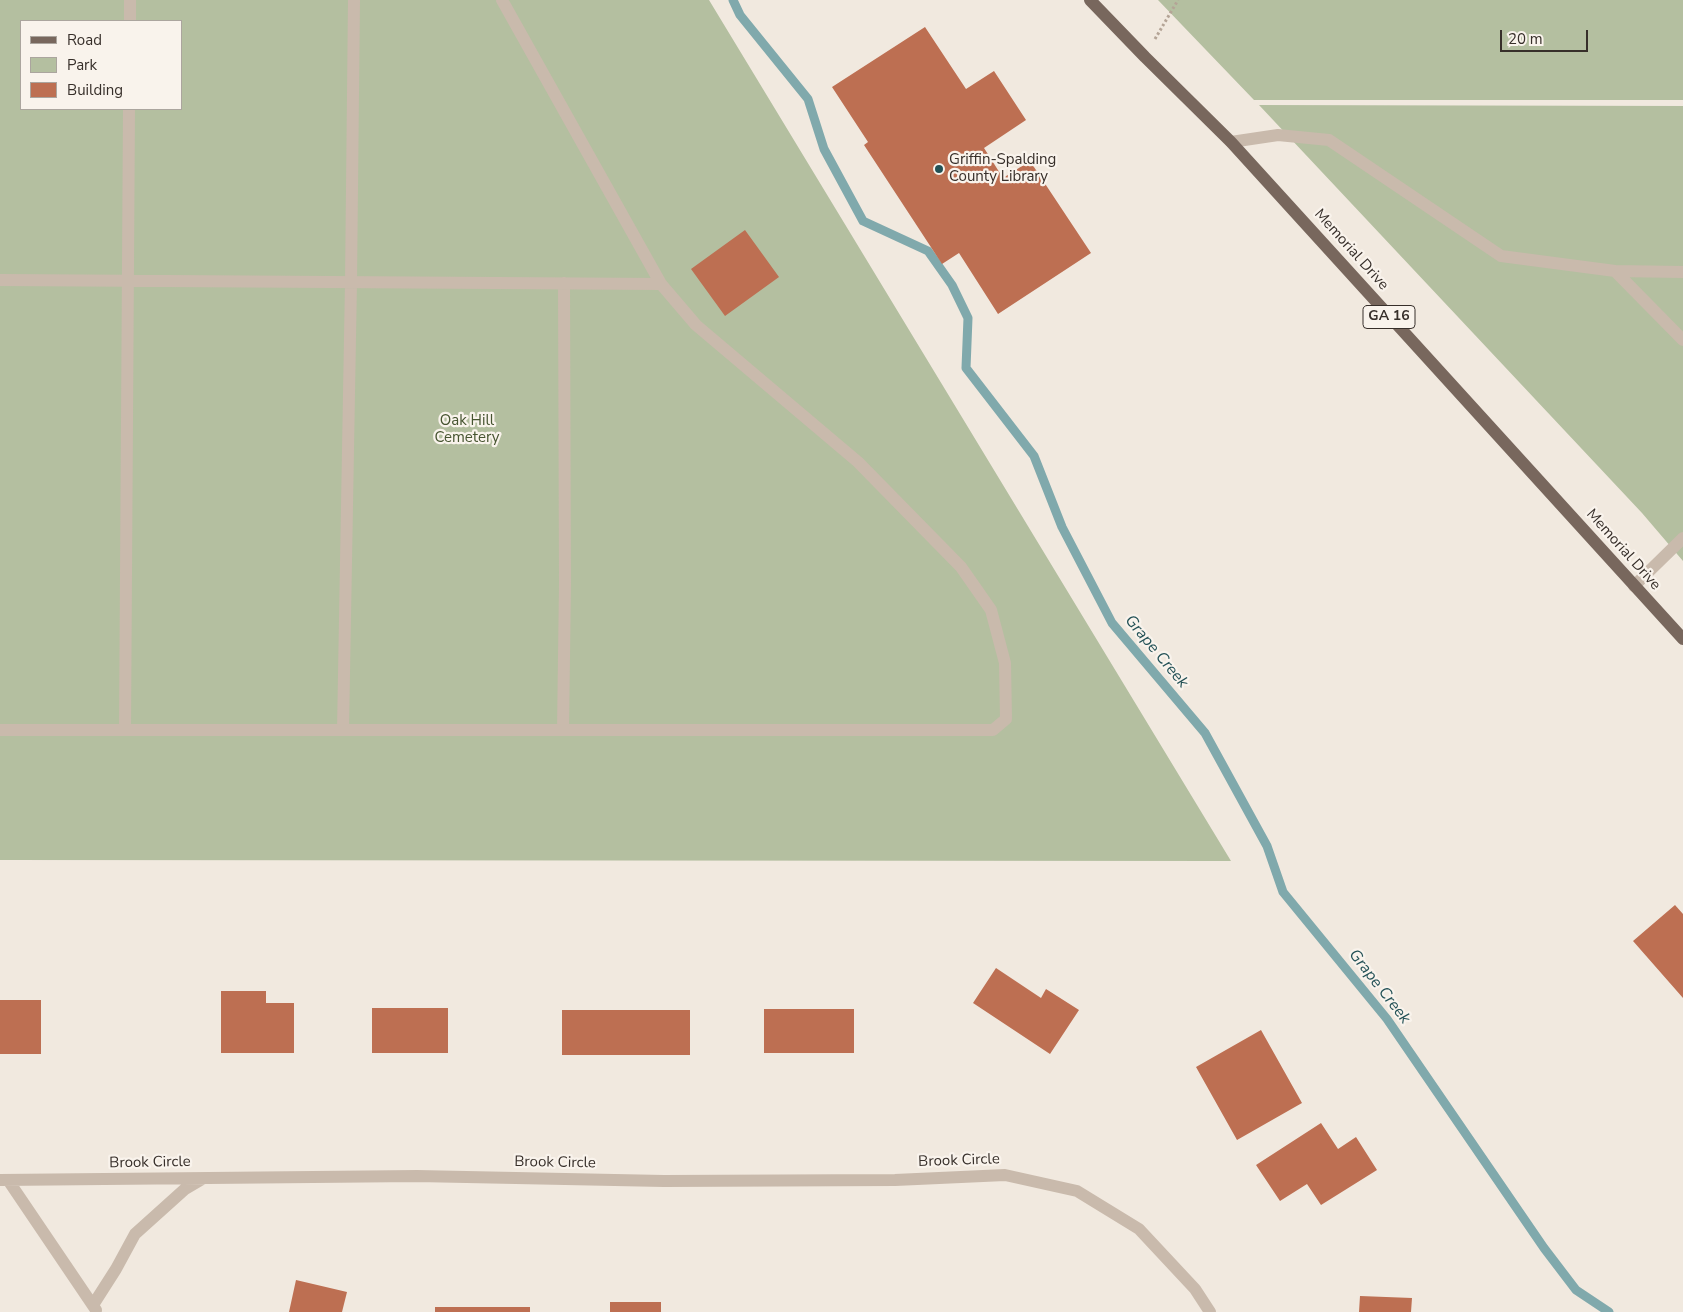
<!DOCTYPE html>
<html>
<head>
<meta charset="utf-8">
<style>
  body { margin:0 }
  #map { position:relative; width:1683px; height:1312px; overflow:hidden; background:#f1e9df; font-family:"Nunito Sans",sans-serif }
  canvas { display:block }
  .legend { position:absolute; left:20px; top:20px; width:162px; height:90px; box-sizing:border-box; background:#f9f3ec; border:1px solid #aba59e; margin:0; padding:6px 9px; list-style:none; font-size:15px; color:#372f2a }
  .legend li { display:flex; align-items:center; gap:10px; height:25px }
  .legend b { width:25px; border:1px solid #aba59e }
  .scale { position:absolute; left:1500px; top:30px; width:88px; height:22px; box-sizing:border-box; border:2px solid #372f2a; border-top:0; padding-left:6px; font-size:15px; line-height:18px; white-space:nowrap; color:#372f2a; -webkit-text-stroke:4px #f9f3ec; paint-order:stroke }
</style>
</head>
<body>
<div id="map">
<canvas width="1683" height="1312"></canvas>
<ul class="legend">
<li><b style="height:6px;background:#78675d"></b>Road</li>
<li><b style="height:14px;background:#b4bfa0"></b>Park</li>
<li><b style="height:14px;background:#bd6f52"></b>Building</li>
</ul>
<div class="scale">20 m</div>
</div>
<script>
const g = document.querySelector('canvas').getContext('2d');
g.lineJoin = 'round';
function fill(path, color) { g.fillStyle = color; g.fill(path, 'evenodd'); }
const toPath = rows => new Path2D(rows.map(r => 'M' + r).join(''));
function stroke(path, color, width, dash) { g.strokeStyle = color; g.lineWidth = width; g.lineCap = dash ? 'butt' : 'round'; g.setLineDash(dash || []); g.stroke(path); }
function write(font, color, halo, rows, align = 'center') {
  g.font = font + ' "Nunito Sans",sans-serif'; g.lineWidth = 4.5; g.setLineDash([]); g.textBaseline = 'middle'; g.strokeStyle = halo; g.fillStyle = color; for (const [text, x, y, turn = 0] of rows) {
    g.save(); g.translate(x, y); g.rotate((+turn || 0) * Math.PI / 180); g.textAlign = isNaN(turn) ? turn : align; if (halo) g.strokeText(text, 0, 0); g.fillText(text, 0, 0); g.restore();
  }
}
fill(toPath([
  [0,0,709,0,1231,861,0,860],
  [21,21,181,21,181,109,21,109],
  [1158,0,1683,0,1683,100,1254,100],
  [1259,105,1683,106,1683,561,1642,513]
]), '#b4bfa0');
stroke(toPath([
  [733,0,740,15,808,99,824,149,863,221,928,251,952,285,968,318,966,368,1034,456,1062,527,1112,623,1205,733,1267,846,1283,892,1387,1019,1544,1248,1576,1290,1609,1312]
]), '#80a9ac', 9);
fill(toPath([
  [925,27,966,89,994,71,1026,120,984,148,1003,178,1030,161,1091,253,998,314,959,253,942,264,864,145,868,142,832,87],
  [745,230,779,277,725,316,691,269],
  [1675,905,1683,914,1683,998,1633,941],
  [996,968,1041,998,1046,989,1079,1010,1050,1054,973,1003],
  [221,991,266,991,266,1003,294,1003,294,1053,221,1053],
  [0,1000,41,1000,41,1054,0,1054],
  [372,1008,448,1008,448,1053,372,1053],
  [764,1009,854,1009,854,1053,764,1053],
  [562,1010,690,1010,690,1055,562,1055],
  [1261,1030,1302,1103,1237,1140,1196,1067],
  [1321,1123,1338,1149,1356,1137,1377,1170,1321,1205,1307,1184,1280,1201,1256,1165],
  [296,1280,347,1292,342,1312,289,1312],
  [1360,1296,1412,1298,1411,1312,1359,1312],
  [610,1302,661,1302,661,1312,610,1312],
  [435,1307,530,1307,530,1312,435,1312]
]), '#bd6f52');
stroke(toPath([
  [1155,39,1178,0]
]), '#b4a496', 3, [2.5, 2.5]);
stroke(toPath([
  [130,21,130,0],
  [1231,142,1278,135,1329,140,1501,256,1615,271],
  [1683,272,1615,271,1683,340],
  [0,280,661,284],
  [1634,586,1683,538],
  [0,730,993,730,1006,719,1005,663,991,610,961,567,858,462,696,325,661,284,502,0],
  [125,730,129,109],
  [343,730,351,282,354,0],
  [563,730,565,584,564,283],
  [0,1180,417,1176,664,1181,895,1180,1005,1175,1077,1191,1139,1229,1195,1289,1210,1312],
  [8,1180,96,1310],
  [93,1305,116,1269,135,1234,185,1189,202,1179]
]), '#c9baac', 12);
stroke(toPath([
  [1090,0,1145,57,1231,142,1683,639]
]), '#78675d', 12);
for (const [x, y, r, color] of [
  [939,169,5,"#235156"]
]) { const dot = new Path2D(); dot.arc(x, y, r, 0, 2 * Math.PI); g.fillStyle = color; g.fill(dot); stroke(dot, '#f9f3ec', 2); }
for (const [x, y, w] of [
  [1389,317,52]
]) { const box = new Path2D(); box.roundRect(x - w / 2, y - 11.5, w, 23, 4); g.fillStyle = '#f9f3ec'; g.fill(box); stroke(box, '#372f2a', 1); }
write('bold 14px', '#372f2a', null, [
  ["GA 16",1389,317]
]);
write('15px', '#372f2a', '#f9f3ec', [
  ["Griffin-Spalding",949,160],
  ["County Library",949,177]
], 'left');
write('15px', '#372f2a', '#f9f3ec', [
  ["Memorial Drive",1351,250,48],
  ["Memorial Drive",1623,550,48],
  ["Brook Circle",959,1161,-2],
  ["Brook Circle",150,1163,-1],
  ["Brook Circle",555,1163,1]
]);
write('15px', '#465430', '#f9f3ec', [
  ["Oak Hill",467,421],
  ["Cemetery",467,438]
]);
write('italic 16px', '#235156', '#f9f3ec', [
  ["Grape Creek",1156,652,50],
  ["Grape Creek",1379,987,52]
]);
</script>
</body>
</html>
